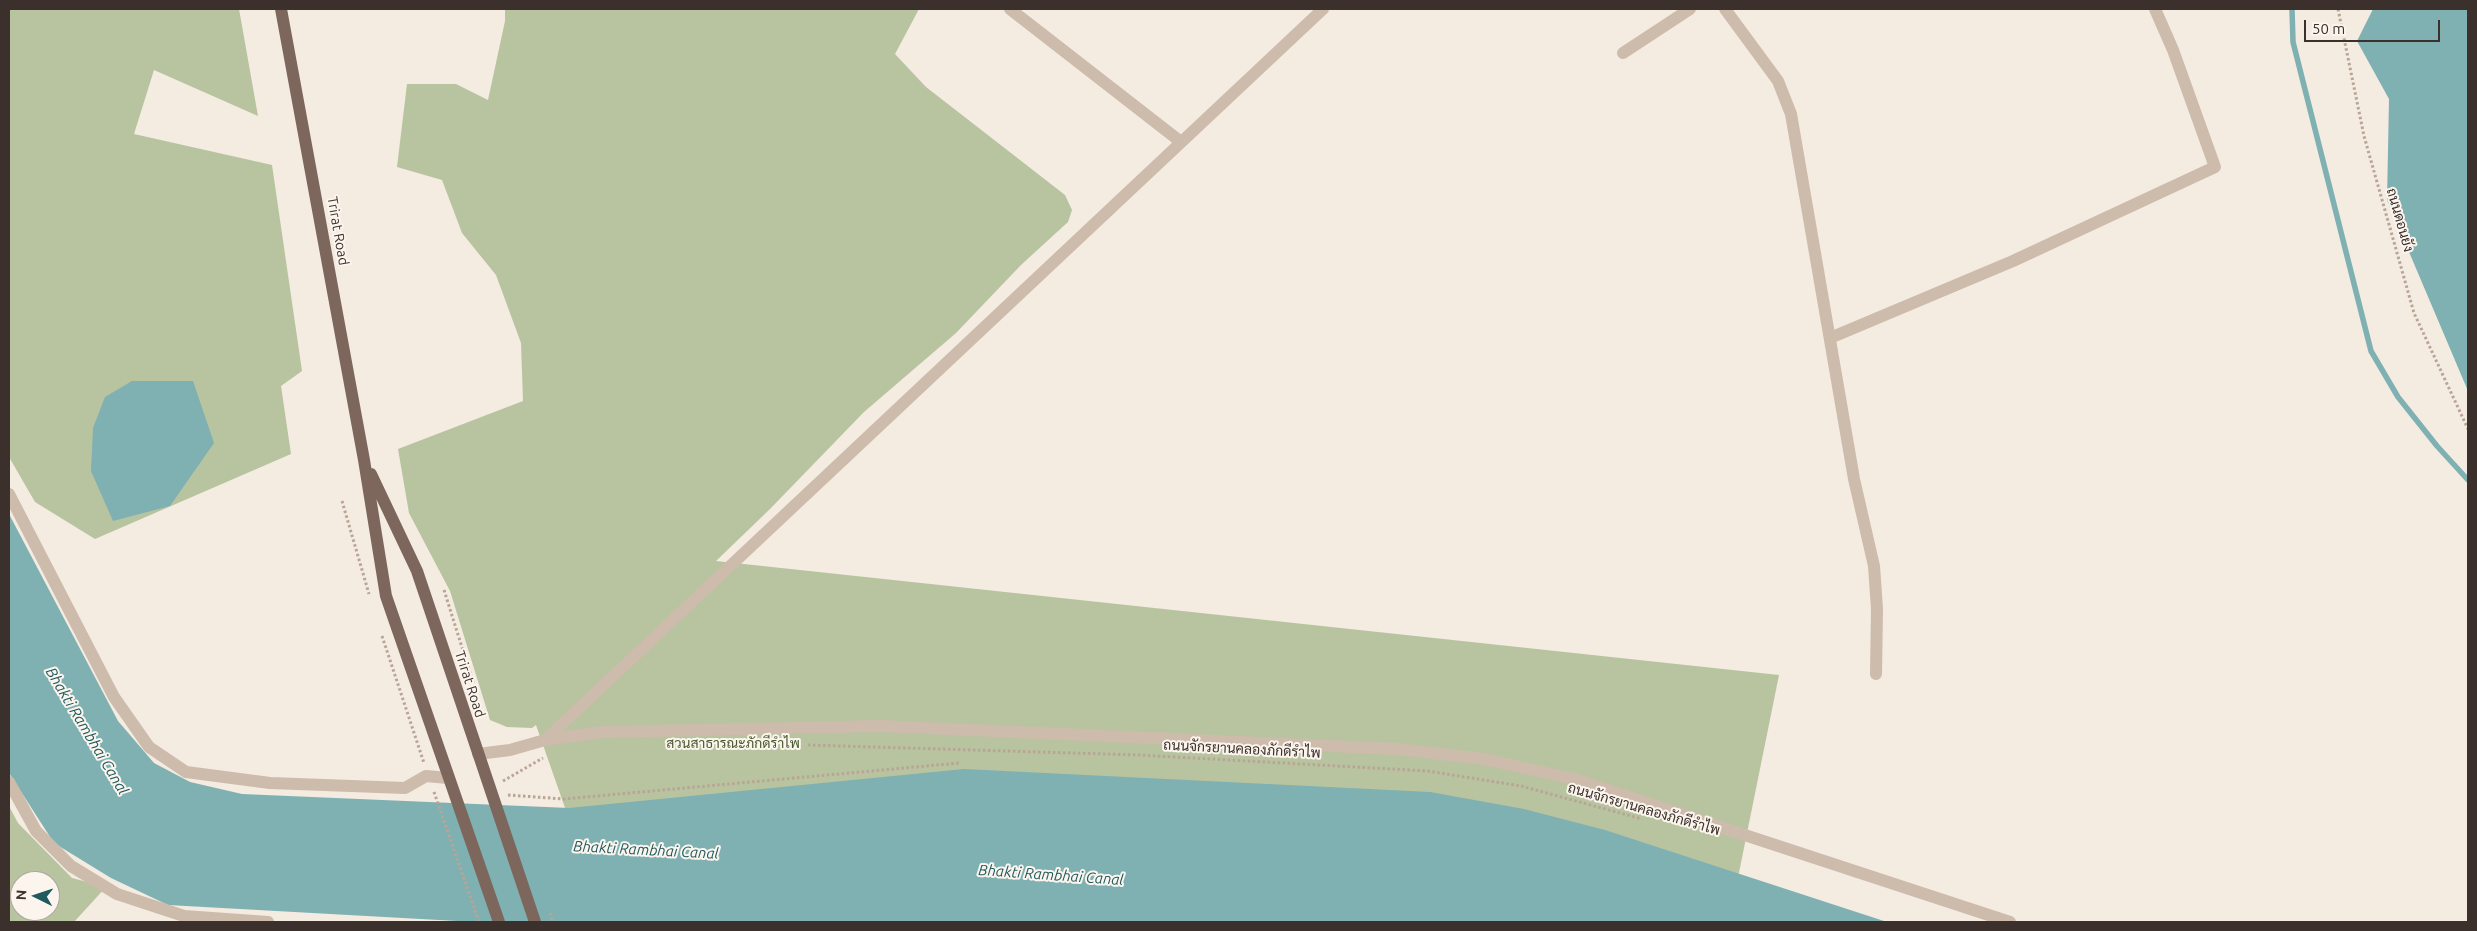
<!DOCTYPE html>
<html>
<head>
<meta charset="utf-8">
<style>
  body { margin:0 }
  #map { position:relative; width:2477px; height:931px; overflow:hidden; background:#f4ebe1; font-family:Ubuntu,sans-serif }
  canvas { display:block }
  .frame { position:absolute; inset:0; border:10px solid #3b302b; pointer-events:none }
  .north { position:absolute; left:10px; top:871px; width:50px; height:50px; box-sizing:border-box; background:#fbf5ee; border:1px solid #aea6a0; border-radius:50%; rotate:274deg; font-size:14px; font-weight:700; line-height:20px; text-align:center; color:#3b302b }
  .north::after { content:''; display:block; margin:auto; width:18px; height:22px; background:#1f5a5e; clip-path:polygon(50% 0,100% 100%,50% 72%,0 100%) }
  .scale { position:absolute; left:2304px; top:20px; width:136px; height:22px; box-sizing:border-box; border:2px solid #3b302b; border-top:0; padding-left:6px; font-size:15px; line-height:18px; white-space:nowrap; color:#3b302b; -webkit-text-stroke:4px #fbf5ee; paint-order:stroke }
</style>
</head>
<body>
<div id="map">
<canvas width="2477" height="931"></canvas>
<div class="frame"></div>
<div class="north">N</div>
<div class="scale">50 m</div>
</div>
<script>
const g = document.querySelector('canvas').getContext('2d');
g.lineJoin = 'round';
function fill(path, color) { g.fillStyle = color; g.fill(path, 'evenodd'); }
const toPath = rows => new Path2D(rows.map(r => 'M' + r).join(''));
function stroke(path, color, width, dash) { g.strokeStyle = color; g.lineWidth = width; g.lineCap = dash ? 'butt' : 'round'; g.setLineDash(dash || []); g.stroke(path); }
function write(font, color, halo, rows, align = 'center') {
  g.font = font + ' Ubuntu,Sarabun,sans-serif'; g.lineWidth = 4; g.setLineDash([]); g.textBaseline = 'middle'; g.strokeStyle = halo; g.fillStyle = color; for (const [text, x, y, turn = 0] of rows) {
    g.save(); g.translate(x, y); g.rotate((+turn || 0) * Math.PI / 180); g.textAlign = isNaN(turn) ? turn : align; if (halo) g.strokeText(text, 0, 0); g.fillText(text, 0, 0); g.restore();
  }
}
fill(toPath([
  [9,9,239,9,258,116,154,70,134,134,272,165,302,371,281,386,291,454,95,539,35,502,9,457],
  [505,9,919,9,895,54,926,87,1065,195,1072,210,1068,222,1021,265,956,333,864,412,770,509,716,561,1779,675,1729,922,605,922,536,725,532,728,507,727,490,720,450,591,409,513,398,449,523,401,521,343,496,275,462,233,442,180,397,167,407,84,456,84,488,100,505,21],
  [9,806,18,823,72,878,106,887,74,922,9,922],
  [20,881,50,881,50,911,20,911]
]), '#b8c4a0');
fill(toPath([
  [2373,9,2468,9,2468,391,2387,200,2389,99,2357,41],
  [132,381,193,381,214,443,170,506,113,521,91,471,93,428,105,397],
  [9,514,118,721,154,763,190,782,242,794,569,808,964,769,1430,792,1524,809,1605,830,1887,922,475,922,168,905,111,878,54,843,9,773]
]), '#7fb0b2');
stroke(toPath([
  [2292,9,2293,42,2371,351,2398,397,2437,446,2468,480]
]), '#7fb0b2', 5.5);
stroke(toPath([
  [2338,9,2364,136,2414,313,2468,429],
  [342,501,369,594],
  [444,590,476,692],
  [382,636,424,763],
  [808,745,1139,755,1428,771,1521,786,1642,819],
  [503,781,543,758],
  [434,792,479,922],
  [508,795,564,799,959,763],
  [550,913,553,922]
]), '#b9a596', 3, [2.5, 2.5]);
stroke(toPath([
  [1010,9,1181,142],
  [1725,9,1778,81,1791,114,1854,479,1874,566,1877,609,1876,674],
  [1623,53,1690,9],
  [1830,338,2013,261,2215,167,2173,50,2155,9],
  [9,494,114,697,149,747,186,772,270,783,405,788,426,776,448,778],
  [545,740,602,732,881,726,1398,749,1484,759,1574,779,2010,922],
  [478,754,510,750,545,740,1323,9],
  [9,782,36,831,71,866,117,894,184,916,268,922]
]), '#cdbbac', 12);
stroke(toPath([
  [281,9,364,460,386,596,499,922],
  [371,474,417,571,535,922]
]), '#7d675c', 12);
write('14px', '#3b302b', '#fbf5ee', [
  ["ถนนดอนยัง",2400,220,74],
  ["Trirat Road",338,231,80],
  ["Trirat Road",470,684,72],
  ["ถนนจักรยานคลองภักดีรำไพ",1242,749,3],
  ["ถนนจักรยานคลองภักดีรำไพ",1644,809,16]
]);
write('14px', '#4a5a2e', '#fbf5ee', [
  ["สวนสาธารณะภักดีรำไพ",733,743]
]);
write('italic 15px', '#1f5a5e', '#fbf5ee', [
  ["Bhakti Rambhai Canal",87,731,59],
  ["Bhakti Rambhai Canal",646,850,3],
  ["Bhakti Rambhai Canal",1051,875,4]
]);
</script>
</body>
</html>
